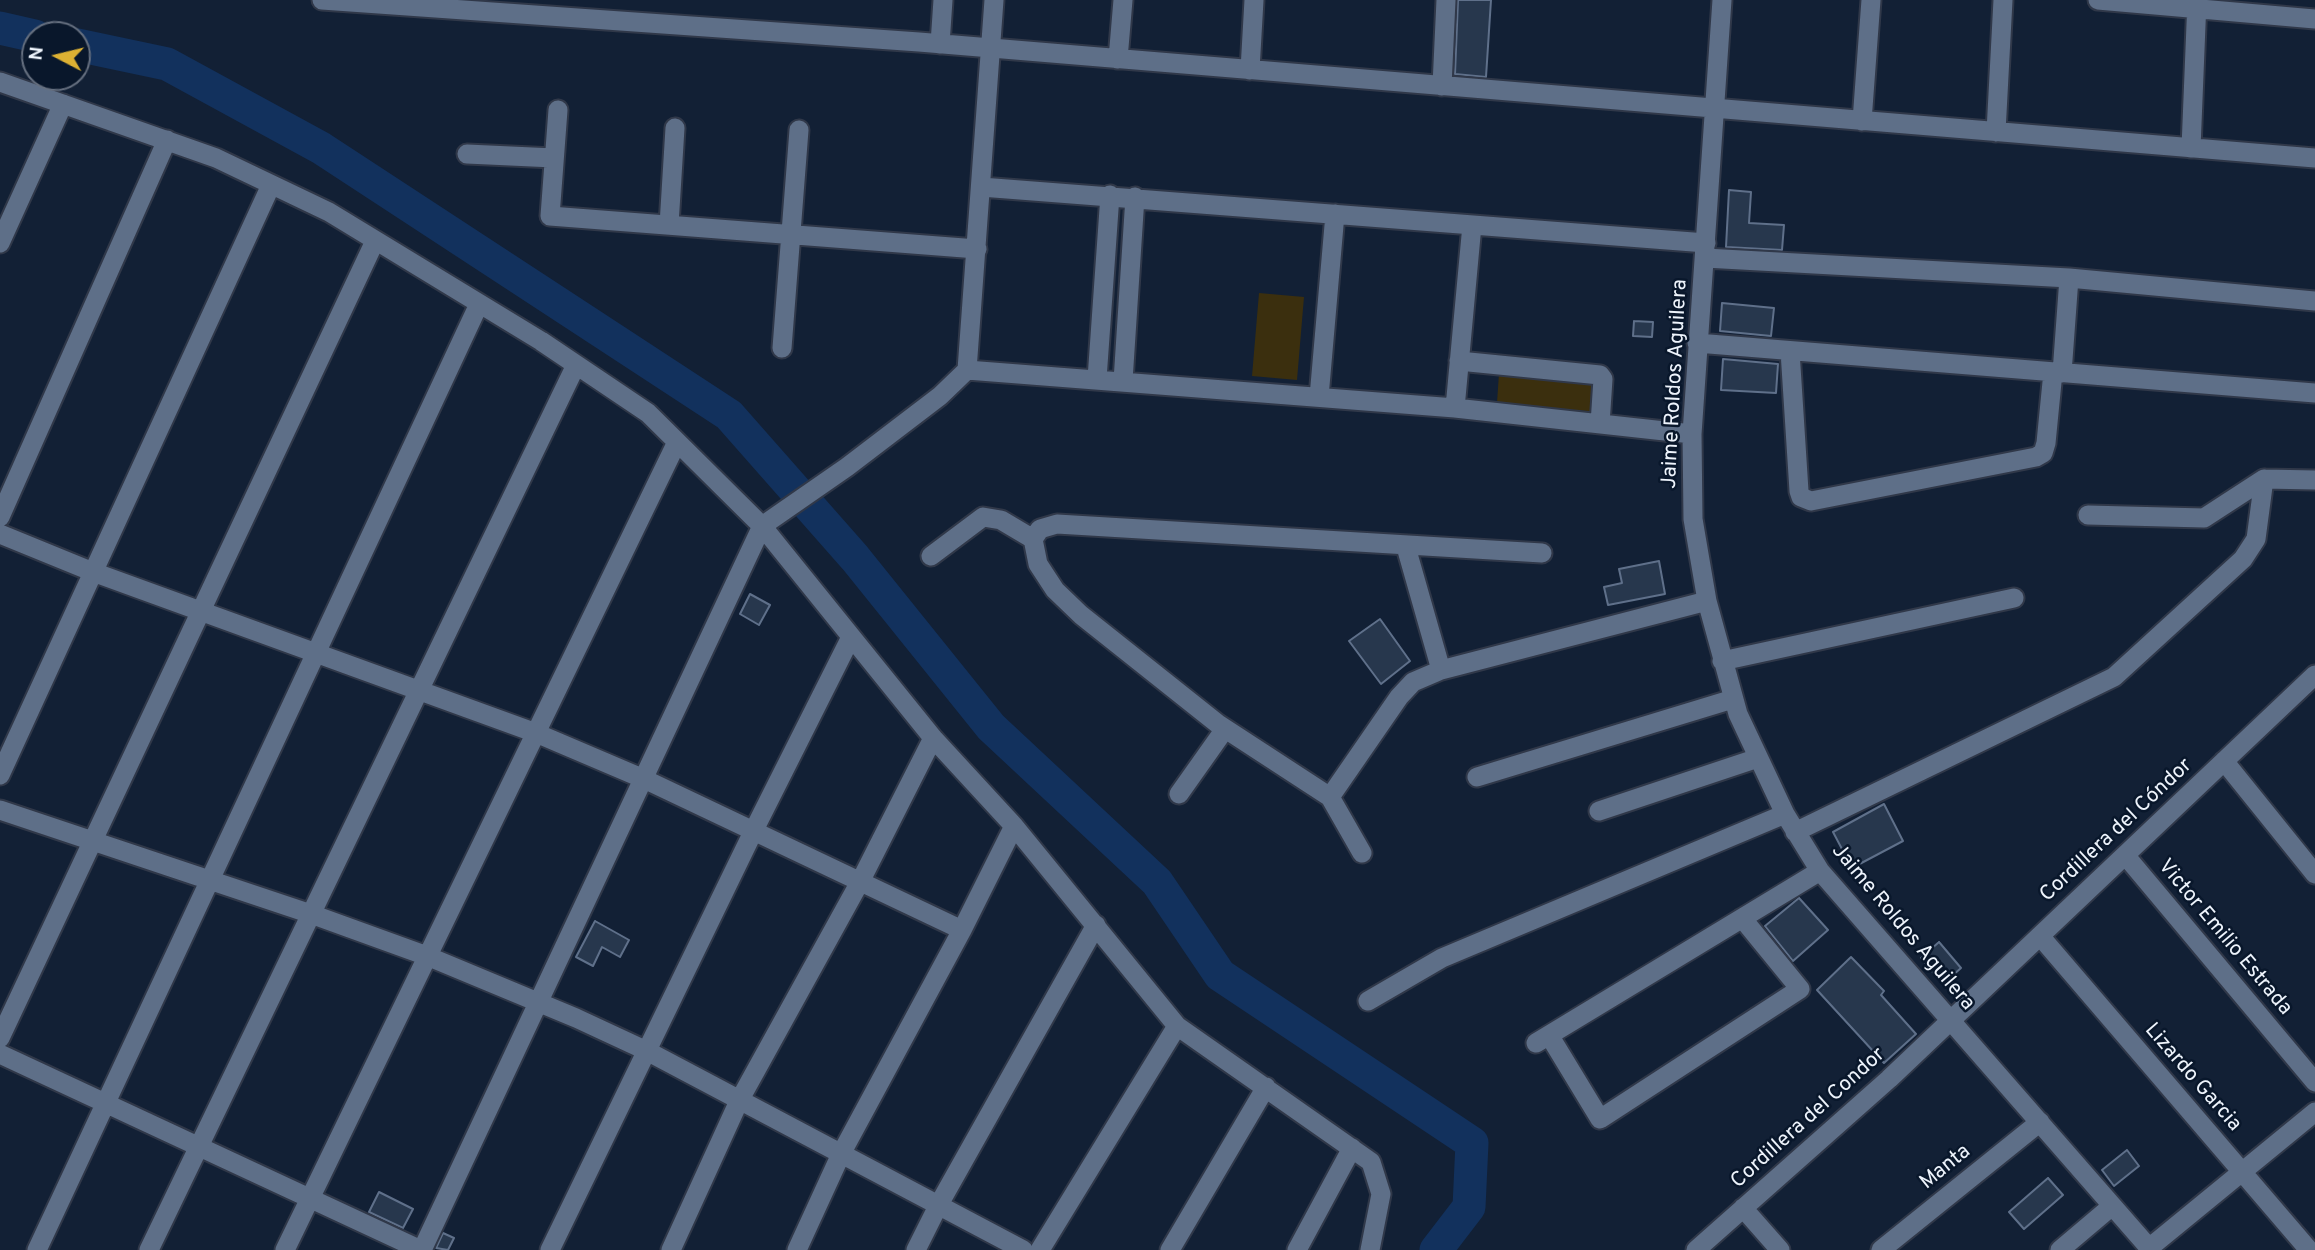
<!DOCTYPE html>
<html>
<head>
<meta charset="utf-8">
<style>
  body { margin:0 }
  #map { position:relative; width:2315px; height:1250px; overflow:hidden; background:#122035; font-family:Overpass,sans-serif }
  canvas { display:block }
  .north { position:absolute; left:21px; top:21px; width:70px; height:70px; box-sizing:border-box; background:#09172b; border:2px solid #656f7f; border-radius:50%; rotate:277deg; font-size:19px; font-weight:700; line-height:28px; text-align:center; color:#eef4fc }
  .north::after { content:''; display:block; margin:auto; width:24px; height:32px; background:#ddb133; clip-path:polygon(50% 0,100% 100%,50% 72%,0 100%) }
</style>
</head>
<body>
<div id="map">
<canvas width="2315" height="1250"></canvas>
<div class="north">N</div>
</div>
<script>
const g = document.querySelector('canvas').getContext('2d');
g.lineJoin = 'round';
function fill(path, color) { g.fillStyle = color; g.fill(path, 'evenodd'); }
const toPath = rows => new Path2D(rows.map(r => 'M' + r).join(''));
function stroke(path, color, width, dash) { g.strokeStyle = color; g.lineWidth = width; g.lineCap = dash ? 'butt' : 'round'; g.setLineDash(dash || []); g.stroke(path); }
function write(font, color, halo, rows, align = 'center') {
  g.font = font + ' Overpass,sans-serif'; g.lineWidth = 5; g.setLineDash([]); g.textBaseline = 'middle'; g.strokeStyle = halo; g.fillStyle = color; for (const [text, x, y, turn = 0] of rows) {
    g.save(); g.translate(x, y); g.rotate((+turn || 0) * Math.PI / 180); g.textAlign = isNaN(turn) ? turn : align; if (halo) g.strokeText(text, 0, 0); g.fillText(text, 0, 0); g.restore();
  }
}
fill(toPath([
  [1259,293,1304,297,1297,380,1252,376],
  [1499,373,1601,382,1598,412,1497,403]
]), '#3b2f0e');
stroke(toPath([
  [0,28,35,36],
  [77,45,167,64,321,148,729,415,855,558,991,727,1157,882,1220,975,1472,1143,1469,1207,1436,1250]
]), '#12315d', 33);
const building = toPath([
  [1458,0,1491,0,1486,77,1455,74,1458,0],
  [1729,190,1751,192,1749,223,1784,225,1782,250,1726,247,1729,190],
  [1722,303,1774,308,1771,336,1720,331,1722,303],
  [1634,321,1653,322,1652,337,1633,336,1634,321],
  [1723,359,1778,364,1776,393,1721,390,1723,359],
  [1659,561,1665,594,1608,605,1604,587,1622,583,1619,569,1659,561],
  [750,594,770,605,759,625,740,614,750,594],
  [1380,619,1410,661,1381,684,1349,641,1380,619],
  [1884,804,1903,841,1852,868,1833,832,1884,804],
  [1799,898,1828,930,1793,961,1765,926,1799,898],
  [595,921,629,940,620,957,602,947,593,966,576,957,595,921],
  [1939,942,1961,968,1952,976,1937,977,1921,958,1939,942],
  [1851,957,1884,991,1881,995,1916,1034,1884,1063,1817,990,1851,957],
  [2127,1150,2139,1166,2114,1186,2102,1170,2127,1150],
  [2048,1178,2063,1195,2024,1229,2009,1212,2048,1178],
  [379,1192,413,1209,403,1228,369,1212,379,1192],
  [443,1233,454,1238,448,1250,436,1248,443,1233]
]);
fill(building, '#27374d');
stroke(building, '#5f708a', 2);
const minor = toPath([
  [322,0,919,42,2315,158],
  [1722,0,1692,434,1693,519,1707,601,1738,714,1785,814,1820,871,2151,1250],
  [2098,0,2315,19],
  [940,44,943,0],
  [1118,59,1123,0],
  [1250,70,1254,0],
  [0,82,216,158,329,212,541,341,648,413,762,526,933,738,1014,826,1177,1026,1371,1162,1381,1194,1370,1250],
  [1442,86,1446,0],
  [558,110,550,216,977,249],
  [1862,121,1871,0],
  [1996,132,2003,0],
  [2191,148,2197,0],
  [467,154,554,158],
  [981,187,1706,243],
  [669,225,675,128],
  [0,243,63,104],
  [1705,258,2069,278,2315,301],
  [1697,343,2315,393],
  [782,348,799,130],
  [1790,351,1799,491,1801,497,1811,501,2036,457,2043,453,2046,443,2053,372],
  [1459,361,1600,375,1603,379,1600,424],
  [967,370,1455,408,1692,434],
  [2062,373,2069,278],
  [1097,379,1110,195],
  [1123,381,1135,197],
  [1319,397,1335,214],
  [1455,408,1472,225],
  [2088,515,2204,518,2264,479,2315,480],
  [0,517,167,140],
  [0,534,93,572,536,733,644,779,962,930],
  [1406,547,1441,670],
  [931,556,983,517,1001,520,1033,539],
  [1722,661,2014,598],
  [2224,761,2315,874],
  [0,775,271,185],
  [1477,777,1733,699],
  [1179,794,1225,729],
  [1330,797,1399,697,1413,682,1441,670,1707,601],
  [0,810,311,914,427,956,576,1018,647,1051,1023,1250],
  [1599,811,1758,758],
  [1795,832,2114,677,2243,559,2256,539,2264,479],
  [1362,853,1330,797,1218,724,1081,615,1055,590,1038,564,1033,539,1040,529,1057,524,1542,553],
  [2125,855,2315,1082],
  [2040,936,2309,1250],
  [1368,1001,1442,958,1785,814],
  [1549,1035,1600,1119,1800,989,1742,918],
  [0,1038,375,241],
  [1536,1043,1820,871],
  [0,1054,421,1250],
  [1743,1208,1780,1250],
  [2149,1248,2315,1112],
  [37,1250,479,304],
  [149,1250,576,365],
  [285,1250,677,442],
  [422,1250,762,526,847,467,940,396,967,370,994,0],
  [550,1250,754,830,851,637],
  [671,1250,739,1101,861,880,933,738],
  [797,1250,841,1154,962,930,1014,826],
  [916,1250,938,1206,1096,925],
  [1040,1250,1177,1026],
  [1170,1250,1266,1087],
  [1297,1250,1352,1148],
  [1696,1250,1889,1079,2315,675],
  [1881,1250,2040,1122],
  [2060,1250,2112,1206]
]);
stroke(minor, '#303849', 23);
stroke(minor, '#5e6f88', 19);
write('21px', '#eef4fc', '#09172b', [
  ["Jaime Roldos Aguilera",1676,384,-87],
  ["Cordillera del Cóndor",2117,831,-43],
  ["Jaime Roldos Aguilera",1902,928,50],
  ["Victor Emilio Estrada",2224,938,50],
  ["Lizardo Garcia",2192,1078,49],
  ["Cordillera del Condor",1809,1119,-42],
  ["Manta",1946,1168,-39]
]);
</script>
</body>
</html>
